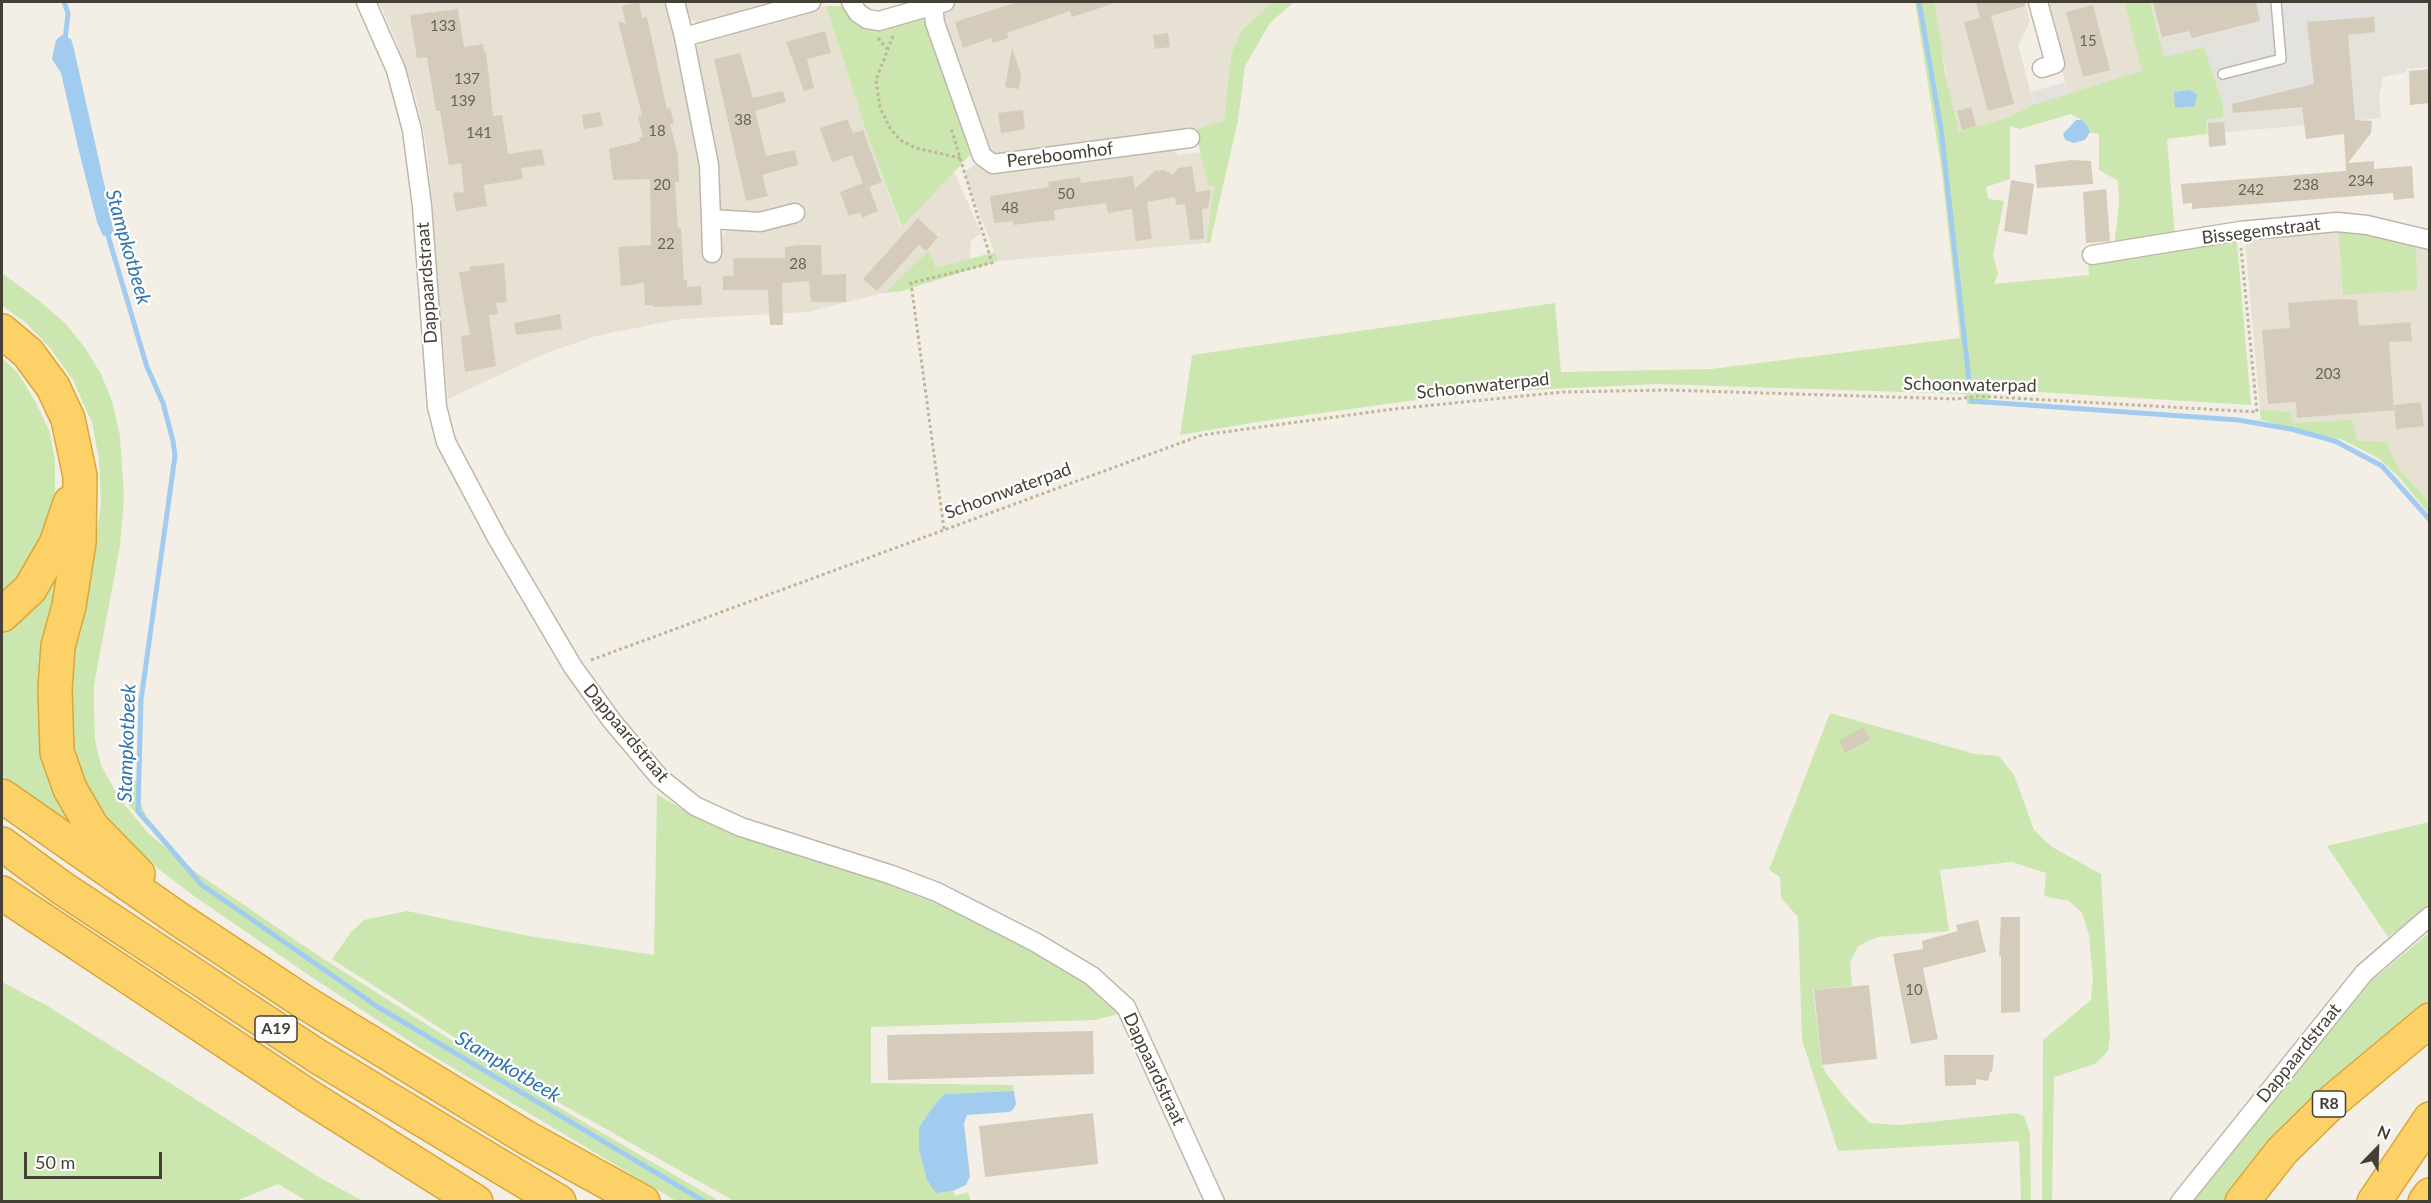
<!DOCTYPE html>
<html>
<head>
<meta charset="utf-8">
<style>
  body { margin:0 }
  #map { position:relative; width:2431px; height:1203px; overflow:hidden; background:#f3efe6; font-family:Lato,sans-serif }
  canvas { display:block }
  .frame { position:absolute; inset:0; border:3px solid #454035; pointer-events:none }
  .north { position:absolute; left:2347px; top:1119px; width:60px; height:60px; -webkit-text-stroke:4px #fff; paint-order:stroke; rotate:23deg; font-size:16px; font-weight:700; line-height:24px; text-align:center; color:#454035 }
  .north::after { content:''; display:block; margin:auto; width:21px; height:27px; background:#454035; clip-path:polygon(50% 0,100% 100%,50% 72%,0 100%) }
  .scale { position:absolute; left:24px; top:1152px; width:138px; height:27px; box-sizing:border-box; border:3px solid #454035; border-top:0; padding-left:8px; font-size:18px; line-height:21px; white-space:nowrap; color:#454035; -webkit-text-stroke:4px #fff; paint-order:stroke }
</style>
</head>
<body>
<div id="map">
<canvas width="2431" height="1203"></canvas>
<div class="frame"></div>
<div class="north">N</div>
<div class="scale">50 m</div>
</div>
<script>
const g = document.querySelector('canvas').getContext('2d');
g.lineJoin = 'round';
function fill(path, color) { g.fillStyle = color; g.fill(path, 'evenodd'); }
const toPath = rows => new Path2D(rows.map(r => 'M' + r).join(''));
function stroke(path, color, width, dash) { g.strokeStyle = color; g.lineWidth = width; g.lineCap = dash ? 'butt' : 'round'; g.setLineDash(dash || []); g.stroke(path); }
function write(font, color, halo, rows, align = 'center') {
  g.font = font + ' Lato,sans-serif'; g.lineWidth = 4.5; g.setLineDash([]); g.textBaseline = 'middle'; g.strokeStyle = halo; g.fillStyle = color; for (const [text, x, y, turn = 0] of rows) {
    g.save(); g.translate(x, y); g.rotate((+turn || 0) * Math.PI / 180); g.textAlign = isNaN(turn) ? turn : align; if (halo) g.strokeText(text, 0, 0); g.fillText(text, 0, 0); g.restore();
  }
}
fill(toPath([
  [379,2,668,2,703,170,708,263,718,263,720,239,725,232,733,228,802,216,798,204,758,216,721,211,717,201,694,55,698,44,707,38,826,6,870,143,901,227,954,171,981,233,971,241,970,259,936,268,929,250,884,293,808,312,680,319,596,336,546,353,448,399,434,251,429,169,424,131,415,95,396,40],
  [681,2,792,2,701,25,688,19],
  [961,2,1272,2,1242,30,1231,54,1224,122,1197,129,998,156,988,155,942,18,944,9],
  [1933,2,2025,2,2030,22,2018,45,2034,104,2006,118,1959,131,1952,108],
  [2042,2,2124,2,2143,71,2069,94],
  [1168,147,1179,155,1200,152,1208,184,1214,186,1206,243,998,261,965,176,966,171,975,165,986,169],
  [2338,229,2343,295,2416,244,2429,248,2429,502,2399,468,2386,442,2357,440,2293,423,2291,412,2260,410,2245,239]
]), '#e7e1d4');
fill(toPath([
  [2150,2,2429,2,2429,67,2407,69,2406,72,2383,77,2379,96,2381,118,2207,134,2206,120,2223,117,2223,104,2204,48,2164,57]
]), '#e5e1db');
fill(toPath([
  [1272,2,1294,2,1270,23,1245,66,1238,120,1210,243,1206,243,1214,186,1208,185,1200,152,1197,129,1224,121,1231,54,1242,30],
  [1915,2,1934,2,1941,39,1944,69,1959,131,2006,118,2034,104,2142,71,2124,2,2150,2,2164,57,2204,47,2223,104,2223,117,2206,120,2207,134,2167,139,2175,237,2114,247,2119,204,2118,181,2099,170,2099,134,2091,133,2082,120,2071,114,2020,129,2010,126,2010,179,1986,187,1988,199,2004,201,1993,255,1998,273,1994,284,2089,275,2088,262,2237,242,2251,405,1988,389,1990,405,1967,404,1966,394,1657,384,1527,390,1408,401,1257,422,1180,435,1192,355,1555,303,1561,372,1711,369,1960,338,1942,173],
  [826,6,840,6,860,23,918,16,925,20,970,155,902,227,870,143],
  [2338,229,2352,230,2416,244,2417,290,2343,295],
  [929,250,936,268,995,252,998,261,902,291,884,293],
  [2,273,42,303,67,325,85,348,101,374,112,401,120,436,124,497,120,546,94,685,94,709,95,740,101,765,119,798,149,834,197,873,316,954,534,1093,719,1201,676,1201,423,1050,310,976,194,896,148,861,105,817,84,785,73,753,70,680,75,642,91,572,101,503,99,460,92,423,73,380,50,348,25,322,2,306],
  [2,358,18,373,36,403,49,430,55,460,55,497,50,523,27,571,2,598],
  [2260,410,2291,412,2293,423,2352,420,2357,440,2386,442,2399,468,2429,502,2429,514,2398,476,2378,458,2343,440,2261,420],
  [63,551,48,667,87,836,2,775,2,627],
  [1830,713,1975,754,1999,756,2014,775,2034,830,2052,847,2101,874,2110,1036,2108,1051,2095,1064,2054,1077,2052,1201,2042,1201,2043,1040,2091,1000,2093,978,2089,935,2082,913,2069,901,2044,896,2046,873,2012,862,1940,870,1949,931,1877,937,1858,946,1850,963,1852,986,1813,990,1822,1065,1827,1075,1849,1102,1870,1123,1900,1125,2016,1113,2024,1116,2030,1133,2031,1201,2021,1201,2019,1141,1838,1151,1802,1040,1798,917,1781,898,1780,877,1769,870],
  [136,780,142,806,149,823,146,825,128,804,119,788],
  [657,794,680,808,745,837,803,857,898,884,943,901,1053,960,1095,989,1119,1014,1094,1020,871,1027,871,1083,1013,1085,1014,1091,944,1094,919,1127,936,1193,953,1191,955,1196,968,1192,971,1201,734,1201,540,1092,332,959,351,932,364,920,407,911,529,936,654,955],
  [2429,822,2429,906,2388,937,2327,846],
  [2429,933,2429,1006,2227,1201,2191,1202,2370,982],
  [2,982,46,1005,319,1177,363,1201,307,1201,278,1184,236,1201,2,1201]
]), '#cbe7af');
fill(toPath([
  [2256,2,2429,2,2429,11,2306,21,2310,61,2315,83,2227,103,2207,47,2264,30],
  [2065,82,2069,94,2034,104,2031,92]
]), '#e4e2de');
fill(toPath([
  [62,35,71,39,74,49,106,192,114,234,103,236,97,222,79,151,61,73,52,59,56,40],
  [2189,90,2197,94,2195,106,2175,108,2174,92],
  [2076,120,2082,120,2087,125,2090,132,2085,140,2074,143,2065,140,2063,134],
  [1014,1091,1016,1104,1013,1110,1009,1112,967,1115,964,1124,970,1176,966,1185,953,1191,936,1193,927,1180,919,1149,919,1127,931,1110,944,1094]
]), '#a2ccef');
stroke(toPath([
  [64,2,68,13,65,41],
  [1919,2,1941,129,1970,389],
  [106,229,147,367,163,403,173,441,175,456,141,700,138,811,202,885,378,1007,705,1202],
  [1971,401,2238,420,2291,429,2335,441,2382,466,2430,520]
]), '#a2ccef', 5);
fill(toPath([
  [639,2,642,18,647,17,667,109,670,108,674,123,670,124,678,155,679,182,675,182,678,228,681,228,684,280,687,280,687,287,701,286,702,305,653,307,653,305,645,305,644,283,621,286,618,247,651,245,650,179,613,180,609,149,640,141,639,138,643,137,638,116,642,115,618,21,626,24,622,6],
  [1017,2,1111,2,1112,4,1072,17,1070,11,1010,32,1007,34,1008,38,993,43,991,38,963,48,955,22],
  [1976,2,2025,2,2025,6,1991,16,2014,104,1988,111,1964,22,1980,18],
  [2153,2,2256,2,2260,21,2192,38,2189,31,2162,37],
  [2093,5,2110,70,2083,77,2066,12],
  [458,9,464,47,483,44,484,52,486,52,493,116,502,115,508,154,542,149,545,165,521,168,523,179,484,185,487,206,456,211,453,193,464,192,461,163,449,165,440,111,436,111,427,57,417,58,410,15],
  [2374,17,2375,32,2348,35,2355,120,2372,121,2371,133,2348,163,2374,161,2374,169,2412,166,2414,198,2394,200,2393,193,2192,209,2192,203,2183,204,2181,184,2346,171,2344,134,2306,139,2302,107,2233,113,2232,104,2314,84,2307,22],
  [825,31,831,53,807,59,814,88,804,91,786,42],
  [1168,33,1170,47,1155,49,1153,35],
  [1012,48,1021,74,1019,89,1005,87],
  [740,53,753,98,783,91,786,102,755,111,766,156,795,150,798,165,762,175,768,196,746,201,714,59],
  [2430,69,2430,103,2410,105,2409,71],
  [1971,107,1976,126,1962,130,1957,111],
  [1023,110,1025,129,1001,133,998,113],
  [600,112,603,126,584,129,582,115],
  [847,119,853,133,863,130,882,182,869,187,878,211,862,218,860,212,849,216,840,192,863,183,852,155,832,162,820,128],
  [2224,122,2226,145,2209,147,2208,123],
  [2071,160,2091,161,2093,184,2037,188,2035,165],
  [1192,166,1196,192,1211,190,1208,208,1202,209,1204,239,1190,240,1185,204,1176,205,1175,197,1147,202,1152,239,1136,241,1132,209,1108,213,1106,203,1054,210,1055,220,1014,225,1013,221,994,223,990,196,1049,187,1048,182,1080,177,1081,183,1133,176,1135,189,1155,171,1164,170,1173,175,1178,168],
  [2011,180,2034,184,2027,235,2004,231],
  [2106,189,2110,241,2086,243,2083,192],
  [918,218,938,237,926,251,919,245,877,291,863,279],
  [801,245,821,245,822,275,846,274,846,302,811,302,809,281,782,283,783,325,770,325,768,290,723,290,723,276,734,276,733,258,785,258,785,247],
  [504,263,507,302,496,303,498,314,489,315,496,366,465,372,461,336,470,335,459,272,470,271,469,267],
  [2339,299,2357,300,2359,326,2410,322,2412,341,2389,342,2394,410,2297,418,2296,402,2268,404,2262,330,2290,328,2288,303],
  [560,314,562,329,516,335,514,323],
  [2421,402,2424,426,2396,429,2394,405],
  [1863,727,1870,739,1845,753,1839,741],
  [2001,917,2020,917,2020,1012,2001,1013,2001,956,1999,956],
  [1978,920,1986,952,1923,968,1938,1039,1911,1044,1893,954,1923,949,1922,941,1958,931,1956,925],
  [1869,985,1877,1059,1822,1065,1814,990],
  [1093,1031,1094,1074,888,1080,887,1035],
  [1944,1055,1994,1055,1992,1072,1990,1072,1988,1081,1976,1079,1976,1085,1945,1086],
  [1093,1113,1098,1164,985,1177,979,1126]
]), '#d4cbbb');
const service = toPath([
  [2223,74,2281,59,2276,2]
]);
const minor = toPath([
  [366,2,396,70,412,130,422,206,437,407,446,442,497,538,573,667,612,721,660,778,695,806,741,827,892,875,937,892,1035,942,1092,976,1126,1007,1215,1202],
  [675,2,684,37],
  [851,2,858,13,867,19,879,21,945,2],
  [2038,2,2055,64,2042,68],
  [933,6,935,23,982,156,993,164,1190,138],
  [795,213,760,222,711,219,709,165,684,37,811,2],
  [711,219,712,253],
  [2092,255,2240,231,2337,222,2367,225,2430,240],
  [2180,1202,2364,973,2430,916]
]);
const motorway = toPath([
  [2,331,28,353,53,387,68,419,80,476,79,542,69,606,58,646,55,689,57,752,70,789,92,827,138,874],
  [2,615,30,589,56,544,70,503],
  [2,796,180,920,304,1002,527,1138,643,1202],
  [2,844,62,888,317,1056,559,1202],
  [2,893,308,1096,476,1202],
  [2242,1202,2282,1151,2334,1100,2430,1020],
  [2374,1202,2430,1119],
  [2425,1202,2430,1195]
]);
stroke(service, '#beb7a9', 12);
stroke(minor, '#beb7a9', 21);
stroke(motorway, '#dba637', 36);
stroke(toPath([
  [893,36,876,80,880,108,890,128,900,140,916,148,960,158],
  [878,38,887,49],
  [944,529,911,283,992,263,951,128],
  [591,660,1202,435,1394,409,1563,392,1667,390,1957,399,1978,396,2257,412,2241,248]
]), '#c0b49a', 3, [3, 3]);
stroke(service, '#fff', 9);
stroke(minor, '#fff', 18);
stroke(motorway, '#fcd168', 33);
write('15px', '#696356', null, [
  ["133",443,26],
  ["15",2088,41],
  ["137",467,79],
  ["139",463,101],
  ["38",743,120],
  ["18",657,131],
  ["141",479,133],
  ["234",2361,181],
  ["20",662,185],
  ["238",2306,185],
  ["242",2251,190],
  ["50",1066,194],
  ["48",1010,208],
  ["22",666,244],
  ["28",798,264],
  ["203",2328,374],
  ["10",1914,990]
]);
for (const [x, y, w] of [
  [276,1029,42],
  [2329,1104,33]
]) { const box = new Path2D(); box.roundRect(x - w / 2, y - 13, w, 26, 4.5); g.fillStyle = '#fff'; g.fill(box); stroke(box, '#454035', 1.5); }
write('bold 16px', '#454035', null, [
  ["A19",276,1029],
  ["R8",2329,1104]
]);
write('18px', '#454035', '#fff', [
  ["Pereboomhof",1060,155,-7],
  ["Bissegemstraat",2261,231,-7],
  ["Dappaardstraat",427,283,-94],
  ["Schoonwaterpad",1970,385,1],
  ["Schoonwaterpad",1483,386,-6],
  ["Schoonwaterpad",1008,491,-20],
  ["Dappaardstraat",626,733,50],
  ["Dappaardstraat",2299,1053,-51],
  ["Dappaardstraat",1154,1069,65]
]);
write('italic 20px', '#3074af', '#fff', [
  ["Stampkotbeek",128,247,74],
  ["Stampkotbeek",127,743,-88],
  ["Stampkotbeek",508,1067,31]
]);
</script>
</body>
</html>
